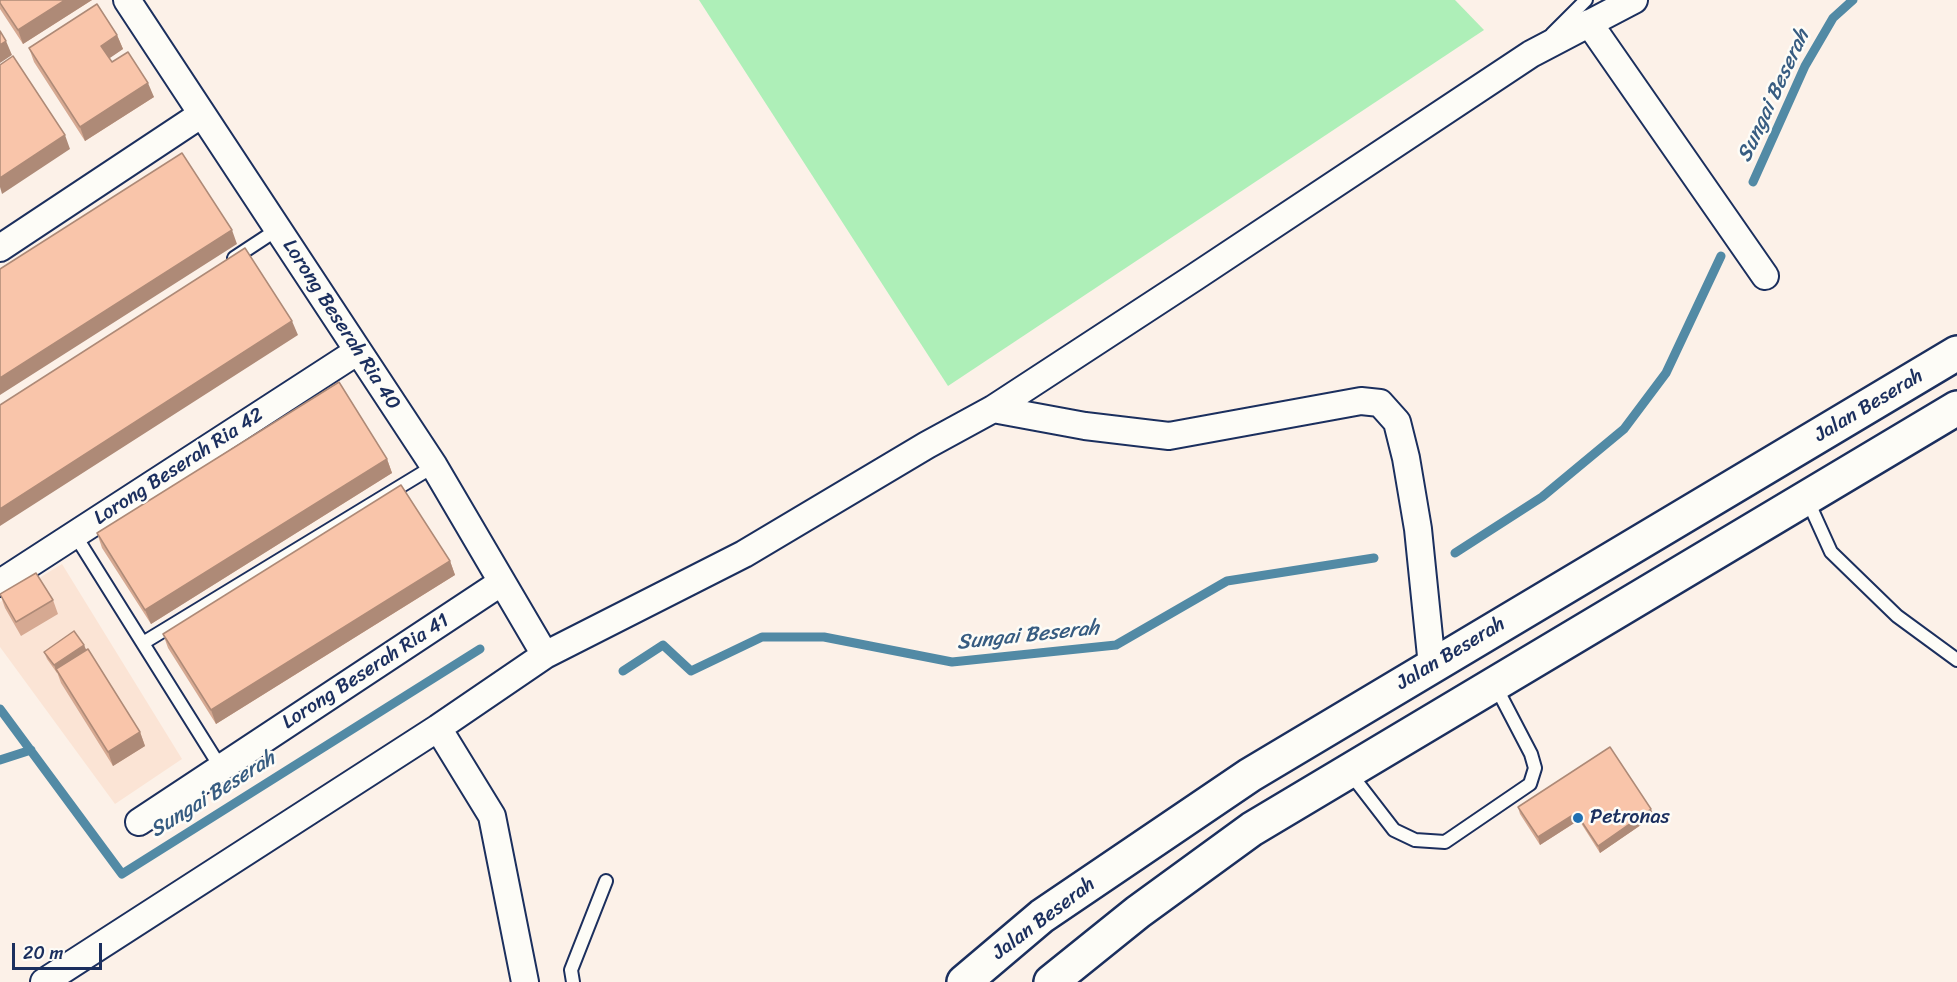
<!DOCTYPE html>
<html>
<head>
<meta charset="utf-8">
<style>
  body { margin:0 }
  #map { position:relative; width:1957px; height:982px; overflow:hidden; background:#fcf1e8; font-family:Sriracha,sans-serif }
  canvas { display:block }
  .scale { position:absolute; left:12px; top:943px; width:90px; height:27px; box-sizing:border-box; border:3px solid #1b2f5e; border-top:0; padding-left:8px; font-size:18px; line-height:21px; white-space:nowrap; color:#1b2f5e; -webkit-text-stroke:4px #fdfcf7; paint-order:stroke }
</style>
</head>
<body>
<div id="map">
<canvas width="1957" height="982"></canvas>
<div class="scale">20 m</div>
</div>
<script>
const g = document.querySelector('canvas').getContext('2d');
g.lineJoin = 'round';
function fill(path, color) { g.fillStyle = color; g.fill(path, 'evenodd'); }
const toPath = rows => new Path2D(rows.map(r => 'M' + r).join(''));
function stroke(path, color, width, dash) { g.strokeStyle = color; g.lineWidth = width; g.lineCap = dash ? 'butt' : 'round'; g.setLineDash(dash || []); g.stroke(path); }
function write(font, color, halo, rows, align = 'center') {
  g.font = font + ' Sriracha,sans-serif'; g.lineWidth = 5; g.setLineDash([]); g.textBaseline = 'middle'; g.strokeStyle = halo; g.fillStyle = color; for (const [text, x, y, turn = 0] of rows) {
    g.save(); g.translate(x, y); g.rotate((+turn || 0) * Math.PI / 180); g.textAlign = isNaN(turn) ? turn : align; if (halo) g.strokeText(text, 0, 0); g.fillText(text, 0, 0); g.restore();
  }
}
fill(toPath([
  [62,564,182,759,115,804,0,647,0,602]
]), '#fbe4d5');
fill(toPath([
  [699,0,1455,0,1484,30,948,386]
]), '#aeefb8');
stroke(toPath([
  [1753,182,1805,66,1833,18,1853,0],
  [1455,553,1542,497,1624,429,1666,373,1721,256],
  [623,671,663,645,691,671,762,637,824,637,952,662,1116,645,1227,581,1374,558],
  [0,709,122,874,480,649],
  [0,760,31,750]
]), '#528aa5', 9);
const service = toPath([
  [1552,34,1586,0],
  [234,258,278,229],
  [1807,499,1831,552,1897,616,1957,660],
  [75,535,221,768],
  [143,643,434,466],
  [1350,773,1394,830,1415,840,1445,842,1530,784,1535,768,1531,754,1495,685],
  [573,982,571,970,606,881]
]);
const minor = toPath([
  [127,0,434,466,545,655],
  [1589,23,1765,276],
  [0,248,202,114],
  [993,409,1085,426,1169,436,1361,401,1380,403,1397,422,1406,458,1418,529,1432,666],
  [0,583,358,351],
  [438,728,492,816,525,982],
  [139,822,502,582],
  [44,982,438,728,545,655,744,554,927,445,993,409,1195,277,1531,54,1634,0]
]);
const trunk = toPath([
  [964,982,1042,916,1250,775,1957,353],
  [1051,982,1138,912,1252,829,1957,408]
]);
stroke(service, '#1b2f5e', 16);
stroke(minor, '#1b2f5e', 30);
stroke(trunk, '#1b2f5e', 38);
stroke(service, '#fdfcf7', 12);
stroke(minor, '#fdfcf7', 26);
stroke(trunk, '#fdfcf7', 33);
fill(toPath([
  [0,0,92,0,23,44,0,9],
  [117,35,123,49,109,58,112,62,154,97,85,141,34,62,29,48],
  [387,459,392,473,151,624,102,548,97,533],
  [450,561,455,575,216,724,168,648,163,634],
  [0,594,53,600,58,614,21,636,5,608],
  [84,645,86,650,140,732,145,746,113,766,61,683,57,672,57,673,47,659,44,652],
  [1518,807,1654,816,1600,853,1579,820,1540,845,1520,814]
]), '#d6a992');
fill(toPath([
  [65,0,92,0,23,44,18,30],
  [117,35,123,49,107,60,101,46],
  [6,41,12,55,0,63,0,45],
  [148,83,154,97,85,141,80,127],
  [65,135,70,149,2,194,0,187,0,178],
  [232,230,237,244,0,395,0,378],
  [292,321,298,335,0,526,0,509],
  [387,459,392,473,151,624,145,610],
  [450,561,455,575,216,724,211,710],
  [84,645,87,652,56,669,57,673,54,665],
  [140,732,145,746,113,766,108,752],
  [1651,809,1654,816,1600,853,1598,846],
  [1576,813,1579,820,1540,845,1538,837]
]), '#ae8a77');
const building = toPath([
  [0,0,65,0,18,30,0,3,0,0],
  [97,4,117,35,101,46,112,62,128,52,148,83,80,127,29,48,97,4],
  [0,31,6,41,0,45,0,31],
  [13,56,65,135,0,178,0,65,13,56],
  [182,153,232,230,0,378,0,269,182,153],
  [245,248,292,321,0,509,0,405,245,248],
  [339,382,387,459,145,610,97,533,339,382],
  [401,485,450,561,211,710,163,634,401,485],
  [36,573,53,600,16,622,0,594,36,573],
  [74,631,84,645,54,665,44,652,74,631],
  [88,649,140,732,108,752,56,669,88,649],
  [1610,747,1651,809,1598,846,1576,813,1538,837,1518,807,1610,747]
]);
fill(building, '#f9c5aa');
stroke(building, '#ae8a77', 1.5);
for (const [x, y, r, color] of [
  [1578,818,6,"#1f6fb2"]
]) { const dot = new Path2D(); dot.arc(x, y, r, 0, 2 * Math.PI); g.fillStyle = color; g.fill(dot); stroke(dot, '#fdfcf7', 2); }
write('20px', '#1b2f5e', '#fdfcf7', [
  ["Lorong Beserah Ria 40",341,325,57],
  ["Jalan Beserah",1869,406,-31],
  ["Lorong Beserah Ria 42",179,467,-33],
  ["Jalan Beserah",1451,654,-31],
  ["Lorong Beserah Ria 41",366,672,-33],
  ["Jalan Beserah",1044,919,-37]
]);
write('20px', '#1b2f5e', '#fdfcf7', [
  ["Petronas",1590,818]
], 'left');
write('italic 21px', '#375c81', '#fdfcf7', [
  ["Sungai Beserah",1774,96,-65],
  ["Sungai Beserah",1028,636,-6],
  ["Sungai Beserah",213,795,-32]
]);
</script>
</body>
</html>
